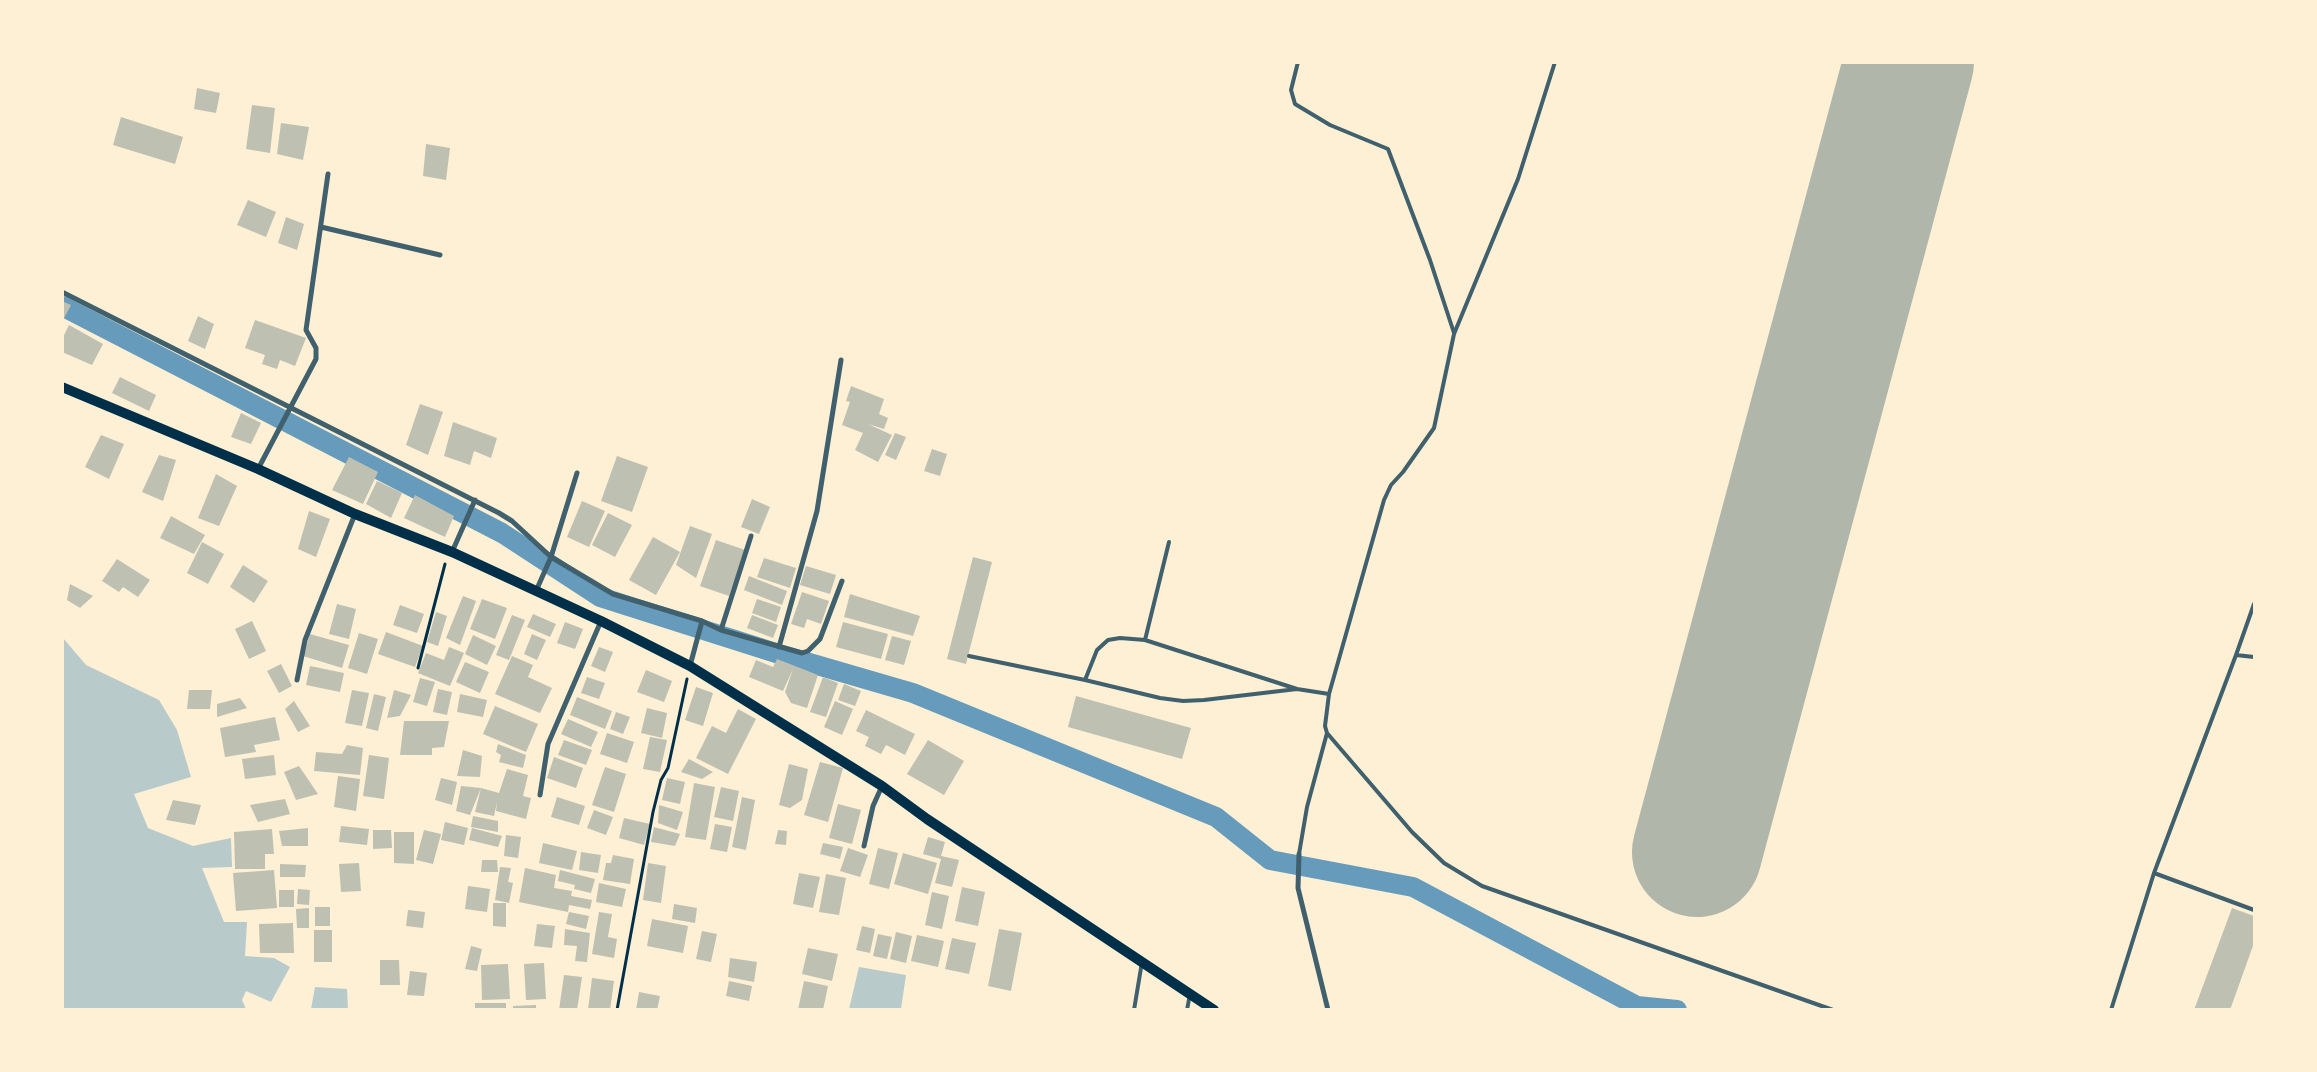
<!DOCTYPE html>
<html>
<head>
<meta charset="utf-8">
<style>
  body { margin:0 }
  #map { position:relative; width:2317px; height:1072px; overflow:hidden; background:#fdf0d5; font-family:"Source Sans 3",sans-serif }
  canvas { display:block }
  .frame { position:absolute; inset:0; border:64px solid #fdf0d5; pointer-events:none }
</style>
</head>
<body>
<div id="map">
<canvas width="2317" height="1072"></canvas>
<div class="frame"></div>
</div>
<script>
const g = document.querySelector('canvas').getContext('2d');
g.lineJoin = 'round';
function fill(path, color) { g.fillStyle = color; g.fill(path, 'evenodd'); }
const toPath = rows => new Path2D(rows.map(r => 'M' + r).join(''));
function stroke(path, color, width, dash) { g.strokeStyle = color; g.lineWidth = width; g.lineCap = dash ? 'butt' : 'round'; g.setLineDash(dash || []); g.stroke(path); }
fill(toPath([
  [63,638,86,665,159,700,177,730,191,777,134,794,148,828,193,846,231,838,232,867,202,868,224,922,247,922,245,956,274,958,290,967,271,1002,246,991,242,1000,246,1009,63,1009],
  [859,967,906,975,901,1009,849,1009],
  [315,987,347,989,348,1009,311,1009]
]), '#b9caca');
stroke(toPath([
  [62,306,502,533,600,597,779,654,913,693,1216,817,1270,860,1413,887,1637,1006,1677,1010]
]), '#669bbc', 20);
stroke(toPath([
  [1697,852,1909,62]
]), '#b1b6ab', 130);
fill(toPath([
  [197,88,220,93,216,113,194,109],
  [252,105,275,108,270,153,246,149],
  [121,117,183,137,175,164,113,145],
  [281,123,309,127,303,160,277,154],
  [426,144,450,148,446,180,423,176],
  [248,200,276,212,266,237,237,225],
  [286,217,304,224,297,250,278,243],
  [62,301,71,305,62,322],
  [198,316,214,324,205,349,188,341],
  [255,320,306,338,295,366,280,360,277,369,262,364,265,355,245,348],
  [69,325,103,344,92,365,62,352,62,339],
  [120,377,156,395,149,411,112,393],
  [851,386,884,399,879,414,888,418,884,429,868,424,892,435,878,462,855,450,863,433,842,425,850,402,846,401],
  [420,404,443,412,428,455,406,445],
  [241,413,261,423,251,444,231,437],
  [453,422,497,438,491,458,474,451,470,465,444,456],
  [895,433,906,437,896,460,885,455],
  [101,435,124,444,109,479,85,467],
  [932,449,947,454,940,476,924,471],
  [159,455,176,460,163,501,142,492],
  [617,456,648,467,632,512,601,501],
  [349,457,378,472,363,504,332,490],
  [216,474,237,486,219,526,198,518],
  [377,481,402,493,391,518,366,504],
  [415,495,454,516,445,537,404,518],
  [752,499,770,507,759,534,741,527],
  [582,501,605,511,589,547,567,537],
  [309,511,330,519,316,557,298,549],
  [608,513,632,525,615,557,592,545],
  [171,516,205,535,194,554,160,538],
  [690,526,712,534,696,578,676,565],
  [653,537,680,552,656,595,629,580],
  [716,540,745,550,729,596,700,586],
  [202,542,224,554,208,584,187,573],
  [973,557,992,562,966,664,947,659],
  [764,558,796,568,790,588,757,577],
  [117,559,150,580,138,597,123,587,119,592,102,581],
  [243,565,268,581,254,603,230,587],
  [806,566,836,575,830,594,800,585],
  [749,576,787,591,782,605,744,590],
  [70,584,93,596,80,608,67,600],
  [802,592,829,601,821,624,807,619,804,628,791,624],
  [850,594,920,616,913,636,844,617],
  [463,596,476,601,460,645,446,638],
  [482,599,507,608,495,639,470,629],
  [757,599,781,607,776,622,752,613],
  [337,604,356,609,349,639,329,634],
  [400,605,424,614,417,633,393,625],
  [436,612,447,616,438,646,427,642],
  [533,614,556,624,550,637,527,627],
  [512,615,525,620,509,660,496,655],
  [752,615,778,625,773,638,747,628],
  [252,621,266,651,249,659,235,629],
  [565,622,583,629,575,649,557,643],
  [843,622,888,634,881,659,836,647],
  [386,632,423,646,415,667,378,654],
  [359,633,378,639,367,674,348,668],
  [310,634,349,645,342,668,303,656],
  [532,634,546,640,537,660,524,654],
  [473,635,496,646,487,665,465,654],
  [892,636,911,641,904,665,885,660],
  [449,647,464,653,450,686,418,673,426,653,444,660],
  [599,647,613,652,605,672,591,666],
  [512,656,533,665,528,677,552,688,540,713,495,694],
  [777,659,818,675,807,708,791,703,785,692,793,669,783,691,749,677,756,660,773,667],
  [465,662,489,672,480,693,456,682],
  [281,664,292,686,279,693,267,671],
  [310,666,344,673,340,692,306,685],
  [646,670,672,681,664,702,637,692],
  [587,677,605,683,599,699,581,693],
  [823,677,838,683,826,717,810,712],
  [420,678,435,682,427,706,413,702],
  [844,684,861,691,855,706,838,700],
  [696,687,713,693,703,726,685,720],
  [438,689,452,692,447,715,433,712],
  [189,690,212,690,210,709,187,709],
  [352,690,369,693,362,726,345,723],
  [394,690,411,695,400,716,387,718],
  [374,694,386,697,378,731,366,728],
  [460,694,487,700,483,717,457,712],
  [1076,696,1191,728,1182,759,1068,727],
  [577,697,612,711,605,729,570,715],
  [240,698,247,708,217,717,217,704],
  [294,701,310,726,298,732,285,709],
  [835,701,853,709,842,735,824,727],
  [495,706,538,724,526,752,483,734],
  [647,708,667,713,662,738,641,733],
  [738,709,756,719,728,774,696,758,712,726,726,733],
  [866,710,915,734,905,755,886,745,881,754,865,746,869,737,856,731],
  [616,712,630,717,623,734,610,729],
  [275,717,280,740,254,745,256,752,225,757,220,728],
  [568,719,598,732,591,747,561,734],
  [404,721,449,721,444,747,432,748,432,755,400,755],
  [607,733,634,742,627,763,600,754],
  [650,737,667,740,660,772,643,769],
  [564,740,592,750,586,765,558,755],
  [928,740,964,761,944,795,907,774],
  [498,744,526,755,523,768,499,762,501,755,496,752],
  [347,745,363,748,360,775,314,771,316,752,342,754],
  [463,750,482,756,480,777,457,776],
  [274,755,276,775,245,779,242,759],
  [369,755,389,758,384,799,363,796],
  [554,757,583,768,576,788,547,778],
  [689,759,713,772,702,779,681,772],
  [820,762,843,768,828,822,804,815],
  [789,764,808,769,802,800,790,808,779,805],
  [299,766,318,794,296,800,284,772],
  [605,767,626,774,614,812,592,805],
  [507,769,528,775,523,796,531,798,526,819,496,811,497,802,494,816,475,812,481,788,470,815,456,811,461,786,481,788,499,793],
  [338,776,360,779,356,811,334,807],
  [441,778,457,782,452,805,435,800],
  [667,778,685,782,680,804,662,800],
  [694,783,715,787,706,840,685,837],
  [721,787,739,791,733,821,714,817],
  [557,797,585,806,579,825,551,817],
  [742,797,755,800,746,850,732,847],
  [285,799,290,814,258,822,250,805],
  [173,800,201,805,195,825,166,820],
  [838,804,861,810,852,844,829,838],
  [659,805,683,812,677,830,658,823],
  [594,810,613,817,606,835,587,828],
  [473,816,498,821,498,832,471,827],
  [624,818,650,824,644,845,619,838],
  [445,822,468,828,464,845,441,840],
  [715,824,732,827,727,852,710,849],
  [341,826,369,829,367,845,339,842],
  [654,827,680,834,675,846,651,842],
  [308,828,308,846,282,846,279,831],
  [472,828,502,836,498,847,469,840],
  [272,829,274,854,265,854,265,869,235,869,234,832],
  [373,830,391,830,392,848,373,849],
  [424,830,441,834,433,864,416,860],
  [778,830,787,831,786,845,775,844],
  [394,832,414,832,414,864,394,863],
  [506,835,521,837,518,858,504,856],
  [928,837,945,842,941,856,959,860,952,887,935,883,941,859,923,854],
  [543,843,577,851,572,870,539,863],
  [823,843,843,847,840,859,820,854],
  [848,848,868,855,860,877,840,871],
  [878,848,898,853,889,889,869,884],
  [581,852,601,855,598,873,579,870],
  [903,853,937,863,928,894,894,884],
  [613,855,634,859,630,884,603,880,606,863,611,863],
  [482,860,497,860,498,872,481,872],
  [359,863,361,891,341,892,339,864],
  [648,863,666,866,661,903,643,900],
  [280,864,306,865,305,877,280,877],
  [500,867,511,868,508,882,513,883,509,903,495,900],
  [525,868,556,875,554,888,572,891,571,896,592,900,590,909,569,905,568,912,519,902],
  [274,870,277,908,236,911,233,873],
  [560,870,595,879,591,893,574,889,575,885,558,881],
  [799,873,820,877,813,908,793,904],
  [826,874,846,878,839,915,819,912],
  [599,883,626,889,622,907,596,902],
  [468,886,490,889,487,912,465,909],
  [962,887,985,892,978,926,955,921],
  [298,889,310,890,309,905,297,904],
  [279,890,294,890,294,907,279,907],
  [932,892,949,896,942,929,925,925],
  [493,903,506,903,506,927,493,926],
  [674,904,697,908,695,923,672,919],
  [315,907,330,907,330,926,315,926],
  [309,908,309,928,297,928,296,909],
  [2232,908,2254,916,2254,943,2230,1010,2194,1010],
  [408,910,425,912,423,928,406,926],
  [569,912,589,916,586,929,566,924],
  [599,912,612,914,608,937,617,939,614,958,592,954],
  [652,919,688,926,683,953,647,946],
  [293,923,294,953,260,953,259,924],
  [537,924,555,926,552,948,534,946],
  [862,926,875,929,870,953,856,950],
  [565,929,590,933,587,962,575,961,577,946,564,945],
  [999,929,1022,933,1011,991,988,986],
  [314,930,332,930,332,962,314,962],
  [702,931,717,934,711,962,696,959],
  [896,932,912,936,906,963,890,959],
  [878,934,892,937,887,959,873,956],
  [917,935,944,941,938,967,911,961],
  [952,938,976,943,969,974,945,969],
  [471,946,482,949,477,971,465,969],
  [808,948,838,954,832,981,802,974],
  [730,958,757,962,754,982,728,977],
  [380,960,399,960,400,985,380,985],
  [544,963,546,999,526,1000,524,964],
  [508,964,510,999,482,1000,481,965],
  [410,971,427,973,424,996,407,995],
  [564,975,582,977,577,1010,559,1010],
  [592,978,614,981,610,1010,588,1010],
  [729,981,752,986,749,1001,726,996],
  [804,981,828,986,823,1010,798,1010],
  [639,992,660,996,657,1010,636,1010],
  [475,1003,506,1003,506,1010,475,1010],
  [536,1005,536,1010,513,1010,513,1006]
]), '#bec0b2');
stroke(toPath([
  [418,668,445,564],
  [617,1010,653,812,661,780,668,768,687,679]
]), '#003049', 3);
stroke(toPath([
  [1298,62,1291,90,1295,104,1330,125,1388,149,1430,260,1454,333],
  [1555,62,1518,179,1454,334,1434,428,1403,472,1391,485,1384,500,1329,694,1325,726,1327,733,1412,832,1444,863,1482,886,1833,1010],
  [1145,640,1169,542],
  [2236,655,2254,604],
  [969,656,1085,680,1160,698,1183,701,1204,700,1297,689],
  [1085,680,1097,650,1108,640,1120,638,1145,640,1297,689,1329,694],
  [1299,854,1307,807,1327,733],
  [2154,873,2254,910],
  [1134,1010,1142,962],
  [1187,1010,1190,994],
  [2111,1010,2154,873,2236,655,2254,657]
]), '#3f606c', 4);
stroke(toPath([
  [321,227,440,255],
  [62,292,499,513,512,521,551,557,613,594,702,621,721,630,802,653,808,651,820,639,842,581],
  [258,469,316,359,316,348,306,330,328,174],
  [452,552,475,500],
  [536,591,551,557,577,473],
  [721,630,751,536],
  [779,647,817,511,841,360],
  [690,666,702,621],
  [297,680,305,640,355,514],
  [540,795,548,744,601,621],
  [864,846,873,806,882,786],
  [1299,854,1298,888,1328,1010]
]), '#3f606c', 5);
stroke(toPath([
  [62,387,258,469,355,514,452,552,601,621,690,666,882,786,927,819,1214,1010]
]), '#003049', 10);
</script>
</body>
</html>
